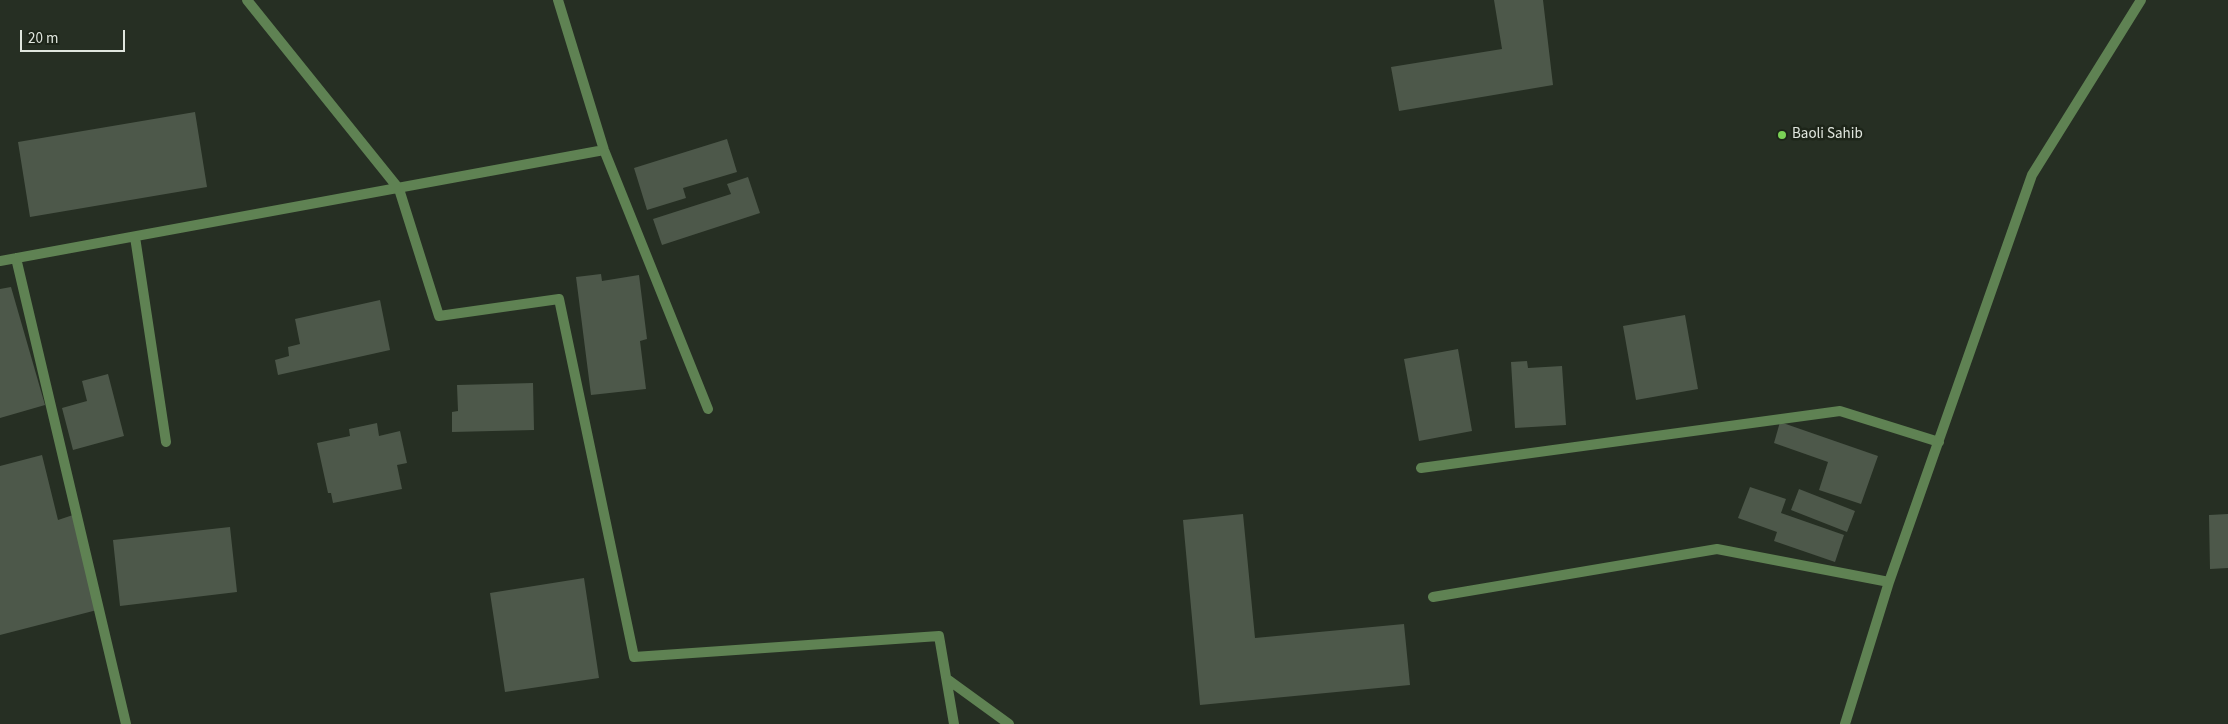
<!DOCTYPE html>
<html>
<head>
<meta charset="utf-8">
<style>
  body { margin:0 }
  #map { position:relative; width:2228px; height:724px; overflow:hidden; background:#262f23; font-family:"Source Sans 3",sans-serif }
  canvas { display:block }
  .scale { position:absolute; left:20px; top:30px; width:105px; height:22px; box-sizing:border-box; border:2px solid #e0e6de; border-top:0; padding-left:6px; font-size:15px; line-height:18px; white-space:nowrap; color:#e0e6de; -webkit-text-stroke:4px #1d2519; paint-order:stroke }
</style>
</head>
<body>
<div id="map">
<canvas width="2228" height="724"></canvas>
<div class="scale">20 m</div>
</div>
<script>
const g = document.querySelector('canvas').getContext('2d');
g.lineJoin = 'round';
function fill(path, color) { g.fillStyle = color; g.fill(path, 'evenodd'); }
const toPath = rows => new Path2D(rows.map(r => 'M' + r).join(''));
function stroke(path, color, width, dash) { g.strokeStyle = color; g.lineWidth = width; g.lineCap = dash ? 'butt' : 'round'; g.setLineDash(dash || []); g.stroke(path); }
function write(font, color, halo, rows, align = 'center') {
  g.font = font + ' "Source Sans 3",sans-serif'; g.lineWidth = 5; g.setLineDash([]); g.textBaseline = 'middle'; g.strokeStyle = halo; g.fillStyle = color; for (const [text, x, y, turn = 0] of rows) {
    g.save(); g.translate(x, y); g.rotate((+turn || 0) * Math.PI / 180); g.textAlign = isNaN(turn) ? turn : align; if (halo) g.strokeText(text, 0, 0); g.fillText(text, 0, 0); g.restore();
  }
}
fill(toPath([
  [1494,0,1543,0,1553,85,1399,111,1391,67,1502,49],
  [195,112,207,187,30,217,18,142],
  [727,139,737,172,683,188,686,198,647,210,634,168],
  [748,177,760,213,662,245,653,219,731,194,727,184],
  [601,274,602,281,639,275,647,339,640,341,646,389,591,395,576,277],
  [11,287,45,405,0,418,0,289],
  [380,300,390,350,278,375,275,360,289,356,288,347,300,344,295,319],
  [1685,315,1698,389,1636,400,1623,326],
  [1458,349,1472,431,1419,441,1404,359],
  [1527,361,1528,368,1562,366,1566,425,1515,428,1511,362],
  [108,374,124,436,73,450,62,408,87,401,82,381],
  [533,383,534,430,452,432,452,412,458,411,457,385],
  [1780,422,1878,456,1861,504,1819,490,1828,462,1774,443],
  [377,423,379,436,400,431,407,463,397,465,402,489,333,503,331,493,328,493,317,443,350,436,349,429],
  [42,455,58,520,73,515,97,610,0,635,0,466],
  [1750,487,1786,499,1781,513,1844,535,1835,562,1774,541,1777,532,1738,518],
  [1799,489,1855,511,1847,532,1791,510],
  [1243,514,1255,638,1404,624,1410,685,1200,705,1183,520],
  [2228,514,2228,568,2210,569,2209,515],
  [230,527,237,592,120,606,113,540],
  [584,578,599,678,505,692,490,593]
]), '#4d584a');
stroke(toPath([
  [247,0,399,189,439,316,559,299,634,657,939,636,954,724],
  [558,0,604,150,708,409],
  [135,237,166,442],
  [16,258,126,724],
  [0,261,604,150],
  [1421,468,1840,411,1939,442],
  [1433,597,1717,549,1889,582],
  [947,679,1009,724],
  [1845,724,1889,582,2032,175,2141,0]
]), '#5f8253', 10);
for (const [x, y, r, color] of [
  [1782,135,5,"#7ad156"]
]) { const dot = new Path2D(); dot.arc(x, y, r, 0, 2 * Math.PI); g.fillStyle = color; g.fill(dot); stroke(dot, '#1d2519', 2); }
write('15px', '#e0e6de', '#1d2519', [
  ["Baoli Sahib",1792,135]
], 'left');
</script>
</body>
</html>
